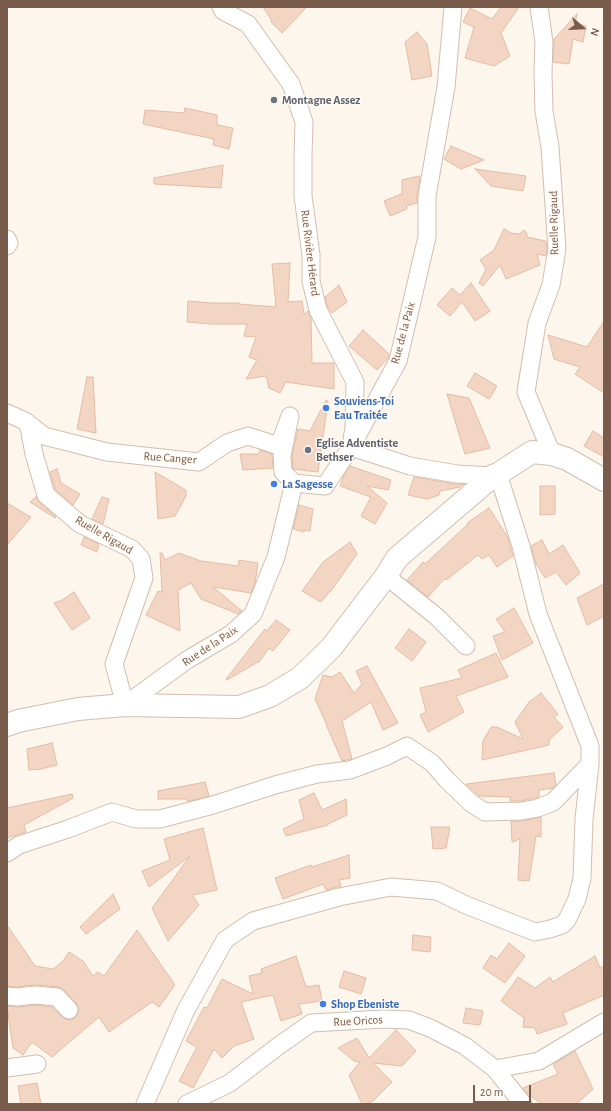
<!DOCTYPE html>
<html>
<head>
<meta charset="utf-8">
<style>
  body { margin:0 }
  #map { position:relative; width:611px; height:1111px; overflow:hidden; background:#fdf6ec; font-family:"Alegreya Sans",sans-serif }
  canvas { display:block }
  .frame { position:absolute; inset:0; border:8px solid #7a5c4d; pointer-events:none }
  .north { position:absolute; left:563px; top:8px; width:40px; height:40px; -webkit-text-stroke:3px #fffaf3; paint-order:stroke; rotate:109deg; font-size:11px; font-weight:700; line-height:16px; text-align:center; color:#7a5c4d }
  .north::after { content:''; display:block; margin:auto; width:14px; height:18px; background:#7a5c4d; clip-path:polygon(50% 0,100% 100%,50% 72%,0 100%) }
  .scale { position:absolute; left:473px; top:1085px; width:58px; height:18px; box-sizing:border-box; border:2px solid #7a5c4d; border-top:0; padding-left:5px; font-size:12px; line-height:14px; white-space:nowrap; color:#7a5c4d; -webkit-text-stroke:3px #fffaf3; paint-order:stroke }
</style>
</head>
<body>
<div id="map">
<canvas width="611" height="1111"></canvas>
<div class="frame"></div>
<div class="north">N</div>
<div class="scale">20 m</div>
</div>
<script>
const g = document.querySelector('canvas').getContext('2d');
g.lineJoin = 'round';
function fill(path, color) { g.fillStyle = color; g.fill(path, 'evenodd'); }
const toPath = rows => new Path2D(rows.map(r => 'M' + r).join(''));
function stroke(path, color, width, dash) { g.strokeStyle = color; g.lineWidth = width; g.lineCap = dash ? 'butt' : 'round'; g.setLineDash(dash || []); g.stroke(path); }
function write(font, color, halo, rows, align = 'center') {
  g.font = font + ' "Alegreya Sans",sans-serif'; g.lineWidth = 3; g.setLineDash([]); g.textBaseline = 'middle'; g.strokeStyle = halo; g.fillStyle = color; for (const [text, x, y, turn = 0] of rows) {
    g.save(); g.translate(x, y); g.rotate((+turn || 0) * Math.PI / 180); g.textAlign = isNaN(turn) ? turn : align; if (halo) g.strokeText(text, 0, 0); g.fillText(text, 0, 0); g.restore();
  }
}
const building = toPath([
  [263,7,307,7,282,33,271,22,272,21,263,7],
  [501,7,519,7,501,33,510,56,494,66,465,58,474,27,463,22,470,8,492,19,501,7],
  [577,14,575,23,586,26,583,42,573,39,569,64,553,62,554,39,577,14],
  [417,32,427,44,432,76,412,80,405,42,417,32],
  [185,108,217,115,217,125,233,128,229,149,213,145,214,139,143,124,145,110,184,113,185,108],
  [451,146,484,160,461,169,444,159,451,146],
  [223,165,221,188,154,184,154,178,223,165],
  [475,169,526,176,523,191,491,186,475,169],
  [419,176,420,179,417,194,417,203,406,206,407,209,390,216,384,201,401,194,402,195,402,180,419,176],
  [504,229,511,233,519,234,524,230,527,234,527,237,546,241,547,249,546,256,537,254,540,265,506,279,500,265,483,286,479,283,486,269,480,260,494,250,504,229],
  [290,263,288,302,302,301,304,314,308,311,311,318,312,363,334,363,334,389,286,382,280,393,269,388,266,376,246,379,257,360,249,357,256,337,244,336,247,324,210,324,187,322,188,301,212,303,239,303,239,304,276,307,272,264,290,263],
  [471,283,490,311,475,321,462,302,450,316,437,305,452,288,460,295,471,283],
  [339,285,347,302,332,313,327,306,325,297,339,285],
  [604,321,604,393,575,374,580,367,554,359,548,335,587,347,604,321],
  [363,330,389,354,389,357,377,370,349,346,363,330],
  [475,373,497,386,489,399,467,386,475,373],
  [87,377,93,377,96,433,77,429,87,377],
  [447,394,469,398,490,448,465,454,447,394],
  [326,400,328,401,318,472,294,469,293,468,292,456,298,429,310,431,326,400],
  [593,431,604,438,604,457,584,446,593,431],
  [260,450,272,454,273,468,243,470,240,454,259,454,260,450],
  [350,466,391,480,388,490,367,486,387,503,375,524,361,516,371,497,340,486,344,475,350,466],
  [57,469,61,483,80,494,73,505,55,489,50,472,57,469],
  [155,472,186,490,186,496,175,516,158,519,155,472],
  [414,477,455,484,464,484,460,487,440,491,439,495,427,499,408,495,414,477],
  [540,486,555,486,555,514,540,515,540,486],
  [36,497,40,503,56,517,55,518,30,502,36,497],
  [102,497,109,499,103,524,92,519,102,497],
  [7,503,31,517,7,545,7,503],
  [299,505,313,509,310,531,305,530,304,532,293,529,299,505],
  [489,508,507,536,513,556,497,567,489,555,482,559,478,555,446,580,445,578,428,597,407,580,423,562,425,564,468,524,467,523,489,508],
  [84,537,99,544,97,552,81,545,84,537],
  [542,540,549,554,563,545,580,573,566,585,556,572,545,578,535,562,531,546,542,540],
  [350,542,357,554,331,591,330,591,321,602,302,591,323,562,350,542],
  [160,553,162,553,165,560,179,553,201,561,238,566,239,560,258,563,255,583,251,593,213,587,242,611,238,614,201,599,191,583,178,590,180,631,146,615,158,591,162,592,160,553],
  [604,584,604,616,587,625,577,598,604,584],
  [74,592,90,618,72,630,54,603,62,600,74,592],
  [514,608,533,643,502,660,493,636,505,632,496,619,514,608],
  [276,620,290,630,273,651,269,648,259,662,258,662,227,680,226,679,265,629,267,631,276,620],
  [409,629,426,642,412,661,395,648,409,629],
  [496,653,508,677,456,696,464,712,428,732,420,715,426,712,420,688,462,678,458,670,496,653],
  [367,666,398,723,383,730,371,702,342,721,352,759,342,761,328,729,326,726,327,725,315,699,323,675,332,677,340,672,354,693,362,684,356,671,367,666],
  [541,693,558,714,554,717,563,727,549,740,549,745,482,760,483,741,491,727,497,727,523,739,515,722,529,702,541,693],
  [52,743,57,765,41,769,29,770,27,749,52,743],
  [554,773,556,785,553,788,539,790,539,797,521,801,510,801,510,797,479,796,466,784,554,773],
  [205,782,209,796,190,801,187,801,187,799,158,799,158,791,205,782],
  [314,793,322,810,346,799,347,815,328,824,328,825,286,836,283,829,304,819,299,800,314,793],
  [72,794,73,798,24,825,26,832,7,838,7,808,72,794],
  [541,817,541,837,536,836,529,881,518,880,520,839,512,842,511,821,524,821,541,817],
  [431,827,450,827,446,848,433,849,431,827],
  [203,828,217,890,192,895,199,905,168,941,152,908,190,856,149,887,142,871,170,860,164,839,203,828],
  [349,855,350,878,339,880,341,886,326,890,323,884,283,899,275,878,311,865,312,867,349,855],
  [113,894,120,909,86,934,80,927,113,894],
  [7,925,35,966,53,969,63,961,69,952,83,961,93,976,98,972,104,976,137,930,175,985,159,1007,152,1002,109,1032,99,1017,52,1057,32,1042,23,1055,13,1048,7,1006,18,1007,35,1005,52,1007,62,1017,66,1019,71,1020,76,1017,78,1013,79,1008,76,1003,64,990,58,987,36,985,17,987,7,986,7,925],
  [413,935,431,937,430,952,412,950,413,935],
  [509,943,525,956,505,983,483,968,491,955,497,959,509,943],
  [296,956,306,987,319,985,322,1001,299,1004,302,1014,281,1021,273,995,241,1002,254,1039,234,1046,222,1058,214,1049,193,1088,179,1081,197,1047,186,1041,204,1007,207,1008,222,979,253,994,249,976,262,973,261,969,296,956],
  [595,956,600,968,604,966,604,995,563,1013,567,1024,537,1034,535,1028,523,1027,524,1018,501,1001,518,977,535,988,550,977,553,982,595,956],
  [344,971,366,978,361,994,339,987,344,971],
  [466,1008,483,1011,480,1025,463,1023,466,1008],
  [396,1030,416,1051,402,1066,373,1063,392,1082,373,1101,366,1104,362,1104,349,1075,360,1062,354,1061,338,1048,357,1038,369,1058,396,1030],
  [575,1051,593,1089,576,1104,541,1104,527,1093,523,1088,558,1074,553,1064,575,1051],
  [37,1083,41,1104,21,1104,18,1086,37,1083]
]);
fill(building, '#f3d5c3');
stroke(building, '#e6bba3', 1);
const minor = toPath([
  [221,7,223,11,248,24,291,84,304,122,303,155,303,196,311,255,311,281,318,310,355,382,354,427,351,447,410,466,457,474,493,476],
  [539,7,544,42,543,73,544,111,550,147,557,249,551,285,537,323,526,392,552,454],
  [7,239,9,243,7,246],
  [7,413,25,421,44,436,107,452,199,462,227,443,248,436,279,446,290,416,282,455,283,472,294,483],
  [25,421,29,427,34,454,46,495,80,524,132,549,141,559,144,578,114,664,125,705,187,660,231,634,253,614,276,557,294,483,325,486,351,447,398,361,427,237,427,196,446,87,453,7],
  [386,576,437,617,466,646],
  [7,853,19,845,68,829,112,812,136,819,160,819,213,805,275,785,317,774,350,770,387,756,407,746,432,763,447,780,471,803,485,812,522,811,538,808,553,802,590,764],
  [7,996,17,997,35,995,57,997,69,1010],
  [7,1068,37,1064],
  [495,1069,539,1061,604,1022],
  [145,1104,186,1010,225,940,253,921,339,897,391,887,437,891,466,905,535,932,550,929,562,925,567,920,577,899,582,878,584,819,590,764,590,746,538,614,521,546,498,474],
  [187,1104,230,1083,277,1047,311,1023,384,1019,409,1020,430,1028,465,1046,495,1069,523,1104]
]);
const tertiary = toPath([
  [7,725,18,721,78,709,125,705,239,707,270,696,300,678,331,648,386,576,397,558,493,476,498,474,532,452,552,454,567,459,604,480]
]);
stroke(minor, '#d1beb0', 19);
stroke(tertiary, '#d1beb0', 24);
stroke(minor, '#fff', 17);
stroke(tertiary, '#fff', 22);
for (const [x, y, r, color] of [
  [274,100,4,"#6b7280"],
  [326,408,4,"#3f7fe0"],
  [308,450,4,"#6b7280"],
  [274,484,4,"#3f7fe0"],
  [323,1004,4,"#3f7fe0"]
]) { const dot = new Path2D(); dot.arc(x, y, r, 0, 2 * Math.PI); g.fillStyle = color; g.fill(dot); stroke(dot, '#fffaf3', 1.5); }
write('bold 12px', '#5b616d', '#fffaf3', [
  ["Montagne Assez",282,100],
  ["Eglise Adventiste",316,443],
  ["Bethser",316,457]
], 'left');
write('12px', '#7a5c4d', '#fffaf3', [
  ["Ruelle Rigaud",554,223,-91],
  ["Rue Rivière Hérard",310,253,83],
  ["Rue de la Paix",403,333,-75],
  ["Rue Canger",170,458,4],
  ["Ruelle Rigaud",104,535,30],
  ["Rue de la Paix",210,646,-33],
  ["Rue Oricos",358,1021,-3]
]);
write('bold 12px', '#366cbe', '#fffaf3', [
  ["Souviens-Toi",334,401],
  ["Eau Traitée",334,415],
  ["La Sagesse",282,484],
  ["Shop Ebeniste",331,1004]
], 'left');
</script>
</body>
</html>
